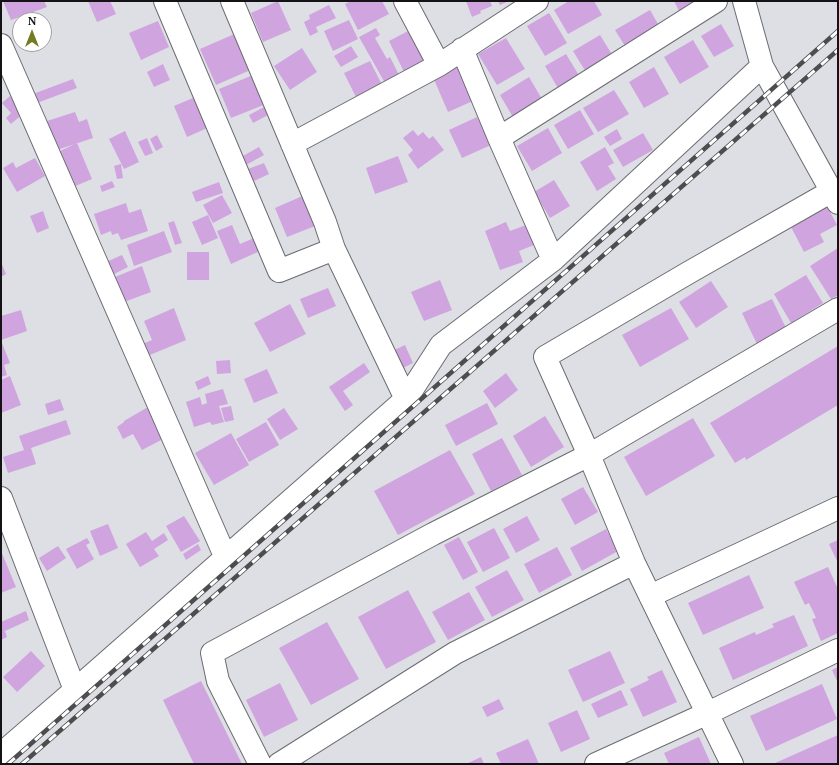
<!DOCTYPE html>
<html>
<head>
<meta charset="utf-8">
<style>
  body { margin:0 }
  #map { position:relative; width:839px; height:765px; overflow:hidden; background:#dddfe4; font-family:"Noto Serif",serif }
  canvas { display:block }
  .frame { position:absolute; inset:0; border:2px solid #131315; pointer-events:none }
  .north { position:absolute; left:12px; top:12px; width:40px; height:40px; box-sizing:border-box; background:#fff; border:1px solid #a1a1a1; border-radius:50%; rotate:0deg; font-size:11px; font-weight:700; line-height:16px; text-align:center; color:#131315 }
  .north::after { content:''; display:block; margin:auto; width:14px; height:18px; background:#767a23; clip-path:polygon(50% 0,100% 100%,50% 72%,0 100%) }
</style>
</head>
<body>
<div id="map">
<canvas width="839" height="765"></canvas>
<div class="frame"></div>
<div class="north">N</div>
</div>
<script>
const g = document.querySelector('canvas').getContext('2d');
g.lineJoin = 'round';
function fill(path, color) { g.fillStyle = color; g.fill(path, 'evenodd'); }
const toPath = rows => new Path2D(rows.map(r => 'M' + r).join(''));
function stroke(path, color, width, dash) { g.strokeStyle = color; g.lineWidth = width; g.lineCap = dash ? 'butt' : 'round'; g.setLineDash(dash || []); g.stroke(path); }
fill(toPath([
  [3,1,44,1,47,7,11,20],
  [88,1,110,1,116,14,97,22],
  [278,1,291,30,263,42,251,13],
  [351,1,382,1,389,14,358,30,345,4],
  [466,1,490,1,492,6,480,11,481,13,472,17],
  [498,1,509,1,500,5],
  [569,1,594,1,602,15,568,34,554,10],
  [674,1,701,1,680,13],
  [329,5,336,18,316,27,318,32,310,36,304,22,310,19,309,15],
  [650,10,662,31,628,51,615,30],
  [549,13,567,43,545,56,527,26],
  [349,20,358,39,333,51,324,31],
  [158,21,169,47,141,60,129,33],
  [721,24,734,46,714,57,701,36],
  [376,28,380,35,375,38,387,59,390,57,399,75,385,83,359,37],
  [410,30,426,61,404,72,389,41],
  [239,32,255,68,216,85,200,49],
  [600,35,616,61,589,77,573,51],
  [506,38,525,69,497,85,478,54],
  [693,40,709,67,680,84,664,57],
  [351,46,358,57,341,67,334,56],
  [302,48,317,72,290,90,274,66],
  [566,54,583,82,562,95,545,66],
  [370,61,383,87,357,99,344,73],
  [163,64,170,80,154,87,147,72],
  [460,65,475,100,448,112,433,77],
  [654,67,669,94,644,108,629,82],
  [253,75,266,104,231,118,219,89],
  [529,77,546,106,517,124,500,95],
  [73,79,77,88,37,103,33,94],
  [614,90,629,114,598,132,583,108],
  [200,95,214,125,187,137,174,106],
  [10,96,24,113,11,124,6,118,11,113,2,103],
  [266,106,270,114,253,123,249,115],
  [580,110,594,134,568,149,554,125],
  [75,112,79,122,87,119,93,138,57,150,47,121],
  [477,117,491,145,462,158,449,130],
  [548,128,562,153,532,171,517,146],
  [617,129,622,139,610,146,604,137],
  [413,130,418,136,423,132,429,139,433,136,444,150,418,169,408,155,413,150,403,138],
  [125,131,139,162,124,169,109,139],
  [643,133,653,150,623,167,613,150],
  [157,135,163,147,156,151,150,139],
  [147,138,153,153,145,156,138,142],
  [77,143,92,179,73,187,58,152],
  [259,147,264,155,246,165,241,157],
  [605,147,614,163,608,166,616,179,597,191,580,162],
  [398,156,408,182,375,194,366,168],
  [35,158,45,176,17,192,3,168,13,162,16,168],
  [264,163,269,174,254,181,248,169],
  [121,164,123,178,117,179,114,166],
  [554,180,570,206,550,218,534,192],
  [112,181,115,187,102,192,100,186],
  [219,182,223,193,196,202,192,192],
  [307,194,320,224,287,237,275,208],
  [222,195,232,213,213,223,203,205],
  [126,203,129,213,141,209,148,231,121,240,118,233,112,235,111,231,101,235,94,214],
  [826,204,837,225,820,234,824,242,804,252,789,223],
  [43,211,49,228,37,233,30,216],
  [208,215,218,238,202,245,192,222],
  [174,221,182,243,175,245,168,223],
  [506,222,510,231,526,225,534,245,519,251,523,262,500,270,485,231],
  [232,225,240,244,254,238,260,251,231,264,217,231],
  [164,231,172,252,134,266,127,245],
  [838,248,838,295,831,299,810,266],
  [187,252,209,252,209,280,187,280],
  [122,255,128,267,110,276,104,263],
  [1,262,6,274,1,277],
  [142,266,151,292,124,302,115,277],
  [806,275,823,303,791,323,774,294],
  [440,280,452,310,424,321,411,292],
  [711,281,728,307,696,328,679,302],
  [328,288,336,306,308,318,300,299],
  [772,299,787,330,757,344,742,313],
  [290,304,306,334,270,352,254,323],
  [174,308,186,340,145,357,140,345,152,340,144,321],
  [671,308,689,339,640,367,622,335],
  [21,310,27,331,1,340,1,316],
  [1,343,2,343,10,363,4,365,7,375,1,377],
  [405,345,413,363,397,371,388,353],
  [838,346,838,405,746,460,745,457,735,463,710,423],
  [230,360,231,373,217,374,216,361],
  [364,363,370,372,343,391,353,405,345,411,329,387],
  [267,369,278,393,254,403,244,379],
  [506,373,518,390,495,408,483,391],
  [10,376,21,405,1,413,1,380],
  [208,376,211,384,198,390,195,382],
  [223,389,228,404,219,406,224,422,212,425,210,422,194,427,186,402,200,397,202,405,207,403,205,394],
  [60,399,64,410,48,415,45,404],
  [487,403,498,424,456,446,445,425],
  [231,406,234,420,225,422,221,408],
  [148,407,165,438,142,450,133,434,123,439,117,427,124,422,124,421],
  [284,408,298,429,280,440,267,419],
  [545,416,564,447,531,467,513,436],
  [693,418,715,456,646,496,624,457],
  [66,420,71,434,31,448,36,464,8,473,3,457,24,450,19,436],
  [266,422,279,445,249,462,236,439],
  [231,433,249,465,214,485,195,453],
  [502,438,522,475,491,491,472,454],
  [450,450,475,494,398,535,374,491],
  [583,487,598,512,575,525,561,499],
  [184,516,200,541,181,552,166,526],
  [527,516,540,540,516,553,503,529],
  [108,524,118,548,100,556,90,531],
  [494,528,510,558,483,572,467,542],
  [606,529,618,551,582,571,570,548],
  [146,532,152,541,164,533,168,540,154,549,159,556,140,567,126,544],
  [459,537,478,572,463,580,444,545],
  [87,538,90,543,86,545,94,559,77,569,66,549],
  [838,540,838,563,829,544],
  [198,544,201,550,186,560,183,554],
  [58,546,66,558,47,571,39,558],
  [557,547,572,575,539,593,524,564],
  [1,551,16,587,1,593],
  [828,567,838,589,838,633,821,641,812,619,816,618,809,603,805,605,794,582],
  [507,570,524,600,492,617,475,587],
  [749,575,764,608,703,635,688,603],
  [408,590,436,642,386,669,358,617],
  [469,592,485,620,448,640,432,612],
  [26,611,29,620,5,631,7,637,1,640,1,622],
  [794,615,808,646,733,680,719,648,755,632,756,635,774,627,772,624],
  [327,622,359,679,311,705,279,648],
  [31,651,45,666,17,692,3,677],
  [610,651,625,683,583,702,568,670],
  [838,667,838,683,832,670],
  [662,670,677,702,643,717,630,689,649,680,647,677],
  [201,681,242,764,194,764,163,700],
  [280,683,298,720,264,737,246,700],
  [822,684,837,719,766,751,750,716],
  [621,690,628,705,598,718,591,704],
  [499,699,504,709,487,717,482,707],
  [577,710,590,739,561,752,548,723],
  [838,735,838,764,773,764],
  [699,737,711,764,669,764,664,753],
  [528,739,539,764,501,764,496,753],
  [481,757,484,764,466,764]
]), '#d0a4df');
const minor = toPath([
  [165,1,279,271,334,249],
  [232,1,325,222,334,249,406,399],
  [405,1,439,65],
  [744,1,762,66,838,203],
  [1,45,225,556],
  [462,49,499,138,553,260],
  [499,138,716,1],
  [292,144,439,65,537,1],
  [1,498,75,690],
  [650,596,838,508],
  [1,754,75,690,406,399,441,345,553,260,762,66],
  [260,764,218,681,212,653,433,534,589,455,838,309],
  [279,764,455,653,634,563],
  [596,764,708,713,838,650],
  [732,764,634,563,589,455,545,357,688,273,832,191]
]);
stroke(minor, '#6b6c71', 24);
stroke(minor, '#fff', 22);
const rail = toPath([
  [8,764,838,31],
  [22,764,838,50]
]);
stroke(rail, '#4d4d50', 4.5);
stroke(rail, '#fff', 3, [9]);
</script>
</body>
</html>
